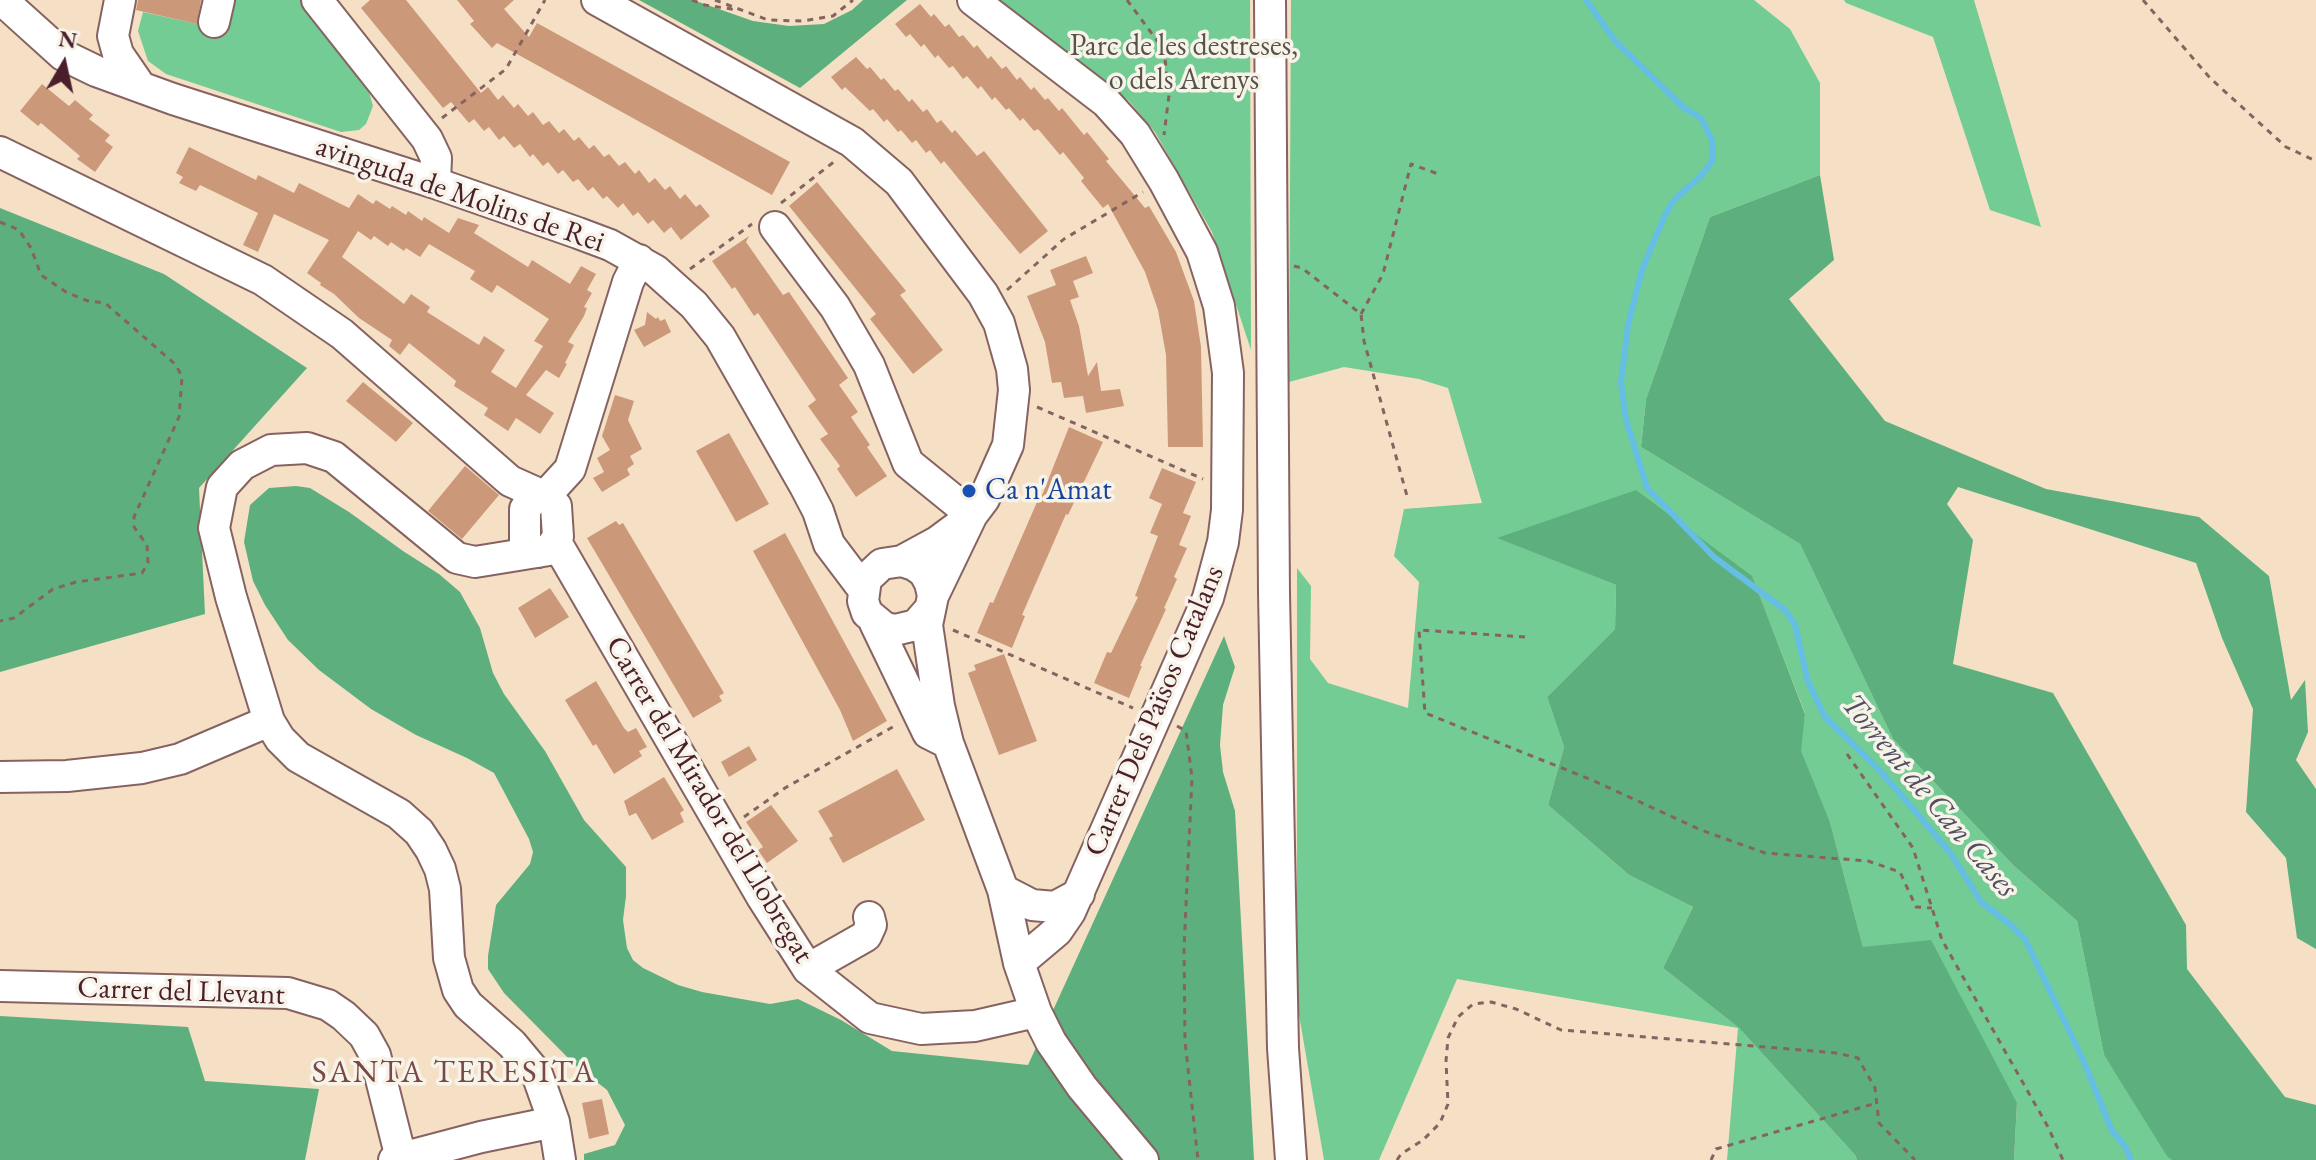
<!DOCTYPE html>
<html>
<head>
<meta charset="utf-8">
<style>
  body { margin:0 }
  #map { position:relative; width:2316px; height:1160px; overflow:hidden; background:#f5e0c6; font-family:"EB Garamond",serif }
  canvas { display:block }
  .north { position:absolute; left:24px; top:24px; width:80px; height:80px; -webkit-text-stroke:6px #f7f3e8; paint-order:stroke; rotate:9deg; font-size:22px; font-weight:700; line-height:32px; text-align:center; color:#4a1f2b }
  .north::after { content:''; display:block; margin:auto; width:28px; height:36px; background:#4a1f2b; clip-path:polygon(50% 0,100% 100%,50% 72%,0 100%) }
</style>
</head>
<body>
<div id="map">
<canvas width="2316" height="1160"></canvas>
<div class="north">N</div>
</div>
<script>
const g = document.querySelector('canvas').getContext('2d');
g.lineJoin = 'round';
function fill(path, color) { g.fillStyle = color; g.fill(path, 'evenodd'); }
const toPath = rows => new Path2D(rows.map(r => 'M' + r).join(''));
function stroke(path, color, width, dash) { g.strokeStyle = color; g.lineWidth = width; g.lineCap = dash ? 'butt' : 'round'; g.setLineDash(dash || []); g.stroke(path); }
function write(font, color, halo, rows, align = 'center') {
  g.font = font + ' "EB Garamond",serif'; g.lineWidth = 7; g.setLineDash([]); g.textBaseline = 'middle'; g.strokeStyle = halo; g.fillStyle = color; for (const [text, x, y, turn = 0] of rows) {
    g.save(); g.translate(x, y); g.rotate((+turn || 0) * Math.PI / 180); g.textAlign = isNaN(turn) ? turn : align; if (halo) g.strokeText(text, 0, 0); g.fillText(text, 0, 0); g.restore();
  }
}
fill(toPath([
  [232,0,300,0,369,92,373,106,366,124,359,130,341,132,166,74,148,61,138,31,143,12,225,30],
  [999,0,1250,0,1251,350,1212,232,1155,132,1129,101],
  [1291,0,1754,0,1790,29,1820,83,1820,175,1710,217,1646,399,1641,447,1800,544,1893,739,2014,866,2077,921,2104,1055,2172,1160,2014,1160,2017,1103,1863,947,1830,822,1800,751,1805,713,1752,577,1498,538,1616,585,1615,629,1547,697,1564,747,1548,805,1629,875,1693,907,1663,968,1739,1028,1855,1155,1857,1160,1727,1160,1738,1028,1457,979,1379,1160,1324,1160,1297,1003,1297,568,1311,586,1310,659,1328,683,1408,708,1419,582,1394,556,1404,509,1482,503,1448,388,1419,379,1344,367,1289,382],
  [1844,0,1974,0,2041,227,1990,210,1933,37,1846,3]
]), '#72cc93');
fill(toPath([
  [639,0,693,0,753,21,789,26,824,24,852,10,863,0,907,0,800,88],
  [1820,175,1834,260,1789,299,1885,421,2046,489,2199,517,2269,576,2291,700,2305,680,2308,732,2296,760,2316,789,2316,949,2297,938,2286,858,2246,812,2253,709,2222,638,2196,563,1958,487,1947,504,1973,540,1953,664,2053,693,2186,925,2187,969,2285,1097,2316,1105,2316,1160,2172,1160,2167,1156,2104,1055,2077,921,2014,866,1893,739,1800,544,1641,447,1646,399,1710,217],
  [0,208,164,274,307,368,199,488,205,614,0,672],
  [296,486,310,488,349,512,403,551,439,574,460,592,480,628,493,673,504,694,545,751,584,820,626,867,626,896,623,920,627,948,633,960,643,968,678,985,702,992,770,1004,798,999,841,1020,892,1051,1028,1065,1224,636,1235,667,1223,705,1220,745,1223,772,1235,811,1254,1160,584,1160,584,1154,615,1145,625,1125,607,1090,575,1065,504,993,488,969,488,956,496,905,530,864,533,852,529,839,494,773,467,758,416,735,371,709,319,670,288,640,265,605,253,581,244,542,250,505,269,488],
  [1636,490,1752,576,1805,714,1801,751,1830,822,1863,947,1931,940,2017,1103,2014,1160,1857,1160,1855,1155,1739,1028,1663,968,1693,907,1629,875,1548,805,1564,747,1547,697,1615,629,1616,585,1497,538],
  [0,1016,188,1027,205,1081,319,1089,305,1160,0,1160]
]), '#5db07d');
stroke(toPath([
  [1586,0,1616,42,1684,108,1701,118,1712,140,1713,160,1702,175,1673,201,1664,217,1642,270,1628,325,1621,383,1626,420,1647,488,1714,557,1785,610,1795,625,1808,682,1825,717,1879,770,1916,812,1951,854,1981,902,2011,925,2025,939,2084,1062,2112,1131,2125,1146,2131,1160]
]), '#65bee3', 6);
fill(toPath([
  [138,0,201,0,197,24,136,10],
  [370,0,406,0,481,93,488,87,498,100,503,95,514,108,518,104,528,116,533,112,543,125,549,121,559,133,564,129,574,141,579,137,589,149,594,145,604,157,609,154,619,166,625,162,635,174,639,170,649,183,655,178,665,190,670,186,680,199,685,194,696,207,700,204,710,216,681,240,671,227,664,233,653,220,648,224,638,212,633,216,623,203,618,208,607,196,603,199,593,187,588,191,578,179,573,182,563,170,558,174,548,162,543,166,533,154,530,157,520,144,514,148,504,136,499,140,489,127,484,131,474,119,469,123,451,102,443,108,361,8],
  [457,0,514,0,504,9,529,37,537,23,790,162,772,195,497,43,492,48,470,24,474,21],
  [920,4,931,17,934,14,945,27,949,24,959,37,963,35,974,48,977,45,988,59,991,56,1002,69,1006,66,1017,80,1020,77,1031,90,1034,87,1045,100,1048,98,1059,111,1062,108,1084,135,1087,132,1109,159,1106,161,1145,208,1149,206,1176,252,1194,301,1201,347,1203,447,1168,447,1166,355,1158,310,1145,272,1108,204,1103,208,1081,181,1084,178,1063,152,1060,155,1038,129,1034,131,1023,118,1020,121,1009,108,1006,110,995,97,992,100,981,86,978,89,967,76,963,79,953,66,949,68,938,55,935,58,924,44,921,47,910,34,906,37,895,24],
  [856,57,867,69,870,67,881,80,884,78,895,91,898,89,909,102,912,99,923,112,927,109,937,123,941,120,952,133,955,130,977,156,984,151,1048,231,1020,254,944,161,941,164,930,150,926,153,916,140,912,143,901,130,898,132,887,119,884,122,873,109,870,111,845,87,842,90,831,77],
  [42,84,69,106,75,100,93,115,89,119,110,135,105,141,113,147,95,172,77,159,80,156,41,123,38,126,20,111],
  [189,147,256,180,258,175,294,193,299,183,349,208,358,194,373,204,376,200,390,209,392,206,406,215,408,211,422,221,424,217,449,233,458,218,479,225,474,233,528,267,532,260,570,284,581,266,596,274,587,290,592,293,584,307,587,308,584,316,568,342,574,345,565,363,567,364,559,378,546,370,526,395,554,413,540,434,516,418,508,431,484,415,488,408,454,386,456,381,409,343,400,355,389,346,392,340,359,318,334,294,320,285,321,283,307,273,329,240,274,214,258,252,243,245,258,213,200,185,196,191,179,183,183,177,176,173],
  [358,231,371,240,374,236,388,246,391,242,404,251,406,248,420,257,429,244,475,271,470,279,492,293,497,285,549,319,534,341,543,346,516,388,491,372,505,350,484,336,479,345,427,312,430,307,411,294,404,304,342,257],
  [817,182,906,291,900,295,943,350,913,374,870,319,876,314,789,206],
  [749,236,746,242,783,295,789,292,848,378,839,385,858,412,851,417,870,445,867,447,887,476,856,497,837,469,840,466,820,439,828,434,808,406,816,400,758,313,754,316,735,287,732,289,712,261],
  [1086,256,1093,273,1073,281,1079,297,1070,300,1079,326,1088,376,1097,362,1101,391,1120,389,1124,406,1086,413,1083,396,1064,398,1061,382,1052,383,1045,342,1027,296,1056,285,1050,270],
  [647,312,656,319,658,317,660,321,665,319,671,332,644,347,634,330,645,325],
  [363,382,413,423,396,442,346,401],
  [615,395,634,401,628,420,642,449,630,456,634,464,627,469,630,475,602,492,593,478,604,472,597,458,610,450,602,436],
  [1069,427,1103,442,1068,515,1066,514,1022,615,1025,616,1012,648,977,633,990,602,993,603,1037,502,1039,503],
  [729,433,769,504,736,522,696,451],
  [465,466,499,495,462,539,428,511],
  [1162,468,1196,482,1183,513,1191,516,1179,545,1187,548,1174,577,1177,579,1164,608,1166,609,1140,666,1142,666,1129,698,1094,683,1107,652,1111,653,1138,597,1135,596,1158,536,1150,533,1162,504,1149,498],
  [616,521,619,525,623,523,724,693,719,696,722,701,693,718,587,538],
  [785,533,887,721,853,741,840,710,753,551],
  [550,588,569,617,535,638,518,608],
  [1004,654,1037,741,999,755,968,673,976,670,974,665],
  [596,681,624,728,628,732,636,728,647,747,639,751,642,756,614,774,596,744,593,746,565,700],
  [749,746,757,760,729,777,721,762],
  [897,769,925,820,843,863,829,838,833,836,818,811],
  [664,777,684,810,680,813,684,822,652,840,636,813,629,816,624,801],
  [771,805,798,841,767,863,758,850,763,847,746,822],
  [602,1099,609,1134,589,1139,582,1103]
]), '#cc987a');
const minor = toPath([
  [2,0,63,55,96,71,173,99,435,183,578,233,610,245,655,270,694,305,720,337,805,486,818,511,829,544,863,589],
  [120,0,113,36,118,54,140,86],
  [317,0,427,139,436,158,435,183],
  [597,0,852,142,899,182,983,294,999,323,1012,369,1014,390,1008,445,984,499,972,515,933,596],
  [973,0,1106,102,1135,134,1164,181,1202,252,1219,306,1228,373,1227,510,1223,542,1208,598,1070,912,1057,931,1019,963],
  [1270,0,1274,593,1283,1048,1291,1160],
  [214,22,219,0],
  [0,152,263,280,342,334,510,481,548,498,556,506,558,537,549,550,475,562,457,558,334,457,307,448,271,450,242,465,222,487,214,528,231,597,269,721,280,739,298,757,399,814,419,832,431,850,440,869,445,889,449,958,458,990,468,1005,512,1044,537,1074,554,1122,560,1160],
  [775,227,835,307,869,365,908,463,972,515],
  [556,542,762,897,808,969,870,1018,921,1029,975,1026,1036,1012],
  [538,552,528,547,525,542,525,509,532,500,549,492,570,469,628,282,639,260],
  [902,561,937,542,968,519],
  [930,609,916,625,895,630,885,628,867,613,863,601,866,579,882,564,902,561,914,565,924,572,930,583,933,596,927,625,939,706,948,743,1003,890,1019,963,1036,1012,1051,1042,1082,1087,1143,1160],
  [875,623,928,733,942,740],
  [0,777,67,776,142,768,180,759,269,721],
  [1003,890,1032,905,1055,907,1079,894],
  [808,969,866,936,871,925,869,917],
  [0,986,288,993,328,1005,344,1016,364,1035,375,1055,401,1158],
  [394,1160,481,1137,554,1122]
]);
stroke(minor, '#866361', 34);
stroke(toPath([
  [692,0,705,5,738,10],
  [715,0,768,20,802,21,833,16,853,0],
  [1127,0,1164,50,1169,95,1164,135],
  [2143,0,2210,78,2286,147,2316,161],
  [442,118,506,69,545,0],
  [781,203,835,161],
  [0,222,19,230,31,248,41,275,66,292,88,301,105,303,176,365,182,377,179,417,134,517,134,527,147,545,148,563,142,573,76,582,53,589,14,618,0,621],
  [1294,266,1302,268,1361,314,1364,341,1407,496],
  [690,269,752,224],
  [1007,290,1064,239,1143,192],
  [1361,314,1383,274,1411,164,1441,175],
  [1037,407,1203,479],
  [953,630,1133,708],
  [1525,637,1419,630,1425,713,1594,781,1701,830,1765,853,1868,861,1900,872,1916,907,1932,908],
  [1177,726,1186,731,1192,778,1184,947,1185,1041,1198,1160],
  [1847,754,1913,848,1942,940,2048,1127,2063,1160],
  [744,817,785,788,898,724],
  [1397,1160,1401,1154,1423,1140,1440,1123,1448,1104,1446,1061,1448,1038,1458,1017,1473,1004,1491,1002,1516,1009,1561,1030,1836,1053,1858,1058,1875,1088,1879,1123,1915,1160],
  [1711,1160,1716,1149,1877,1103]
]), '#866361', 3, [6, 6]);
stroke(minor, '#fff', 30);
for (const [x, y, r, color] of [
  [969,491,8,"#1a4fb4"]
]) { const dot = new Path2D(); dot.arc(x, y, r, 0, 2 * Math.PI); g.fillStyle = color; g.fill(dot); stroke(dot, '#f7f3e8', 3); }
write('30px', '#56534a', '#f7f3e8', [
  ["Parc de les destreses,",1184,47],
  ["o dels Arenys",1184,81]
]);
write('30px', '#4a1f2b', '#f7f3e8', [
  ["avinguda de Molins de Rei",460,195,19],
  ["Carrer Dels Països Catalans",1155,711,-67],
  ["Carrer del Mirador del Llobregat",709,800,59],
  ["Carrer del Llevant",181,992,2]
]);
write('30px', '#164399', '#f7f3e8', [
  ["Ca n'Amat",985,491]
], 'left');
write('italic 32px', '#524f62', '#f7f3e8', [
  ["Torrent de Can Cases",1929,796,50]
]);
g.letterSpacing = '2px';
write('32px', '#784947', '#f7f3e8', [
  ["SANTA TERESITA",454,1073]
]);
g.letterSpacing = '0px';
</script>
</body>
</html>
